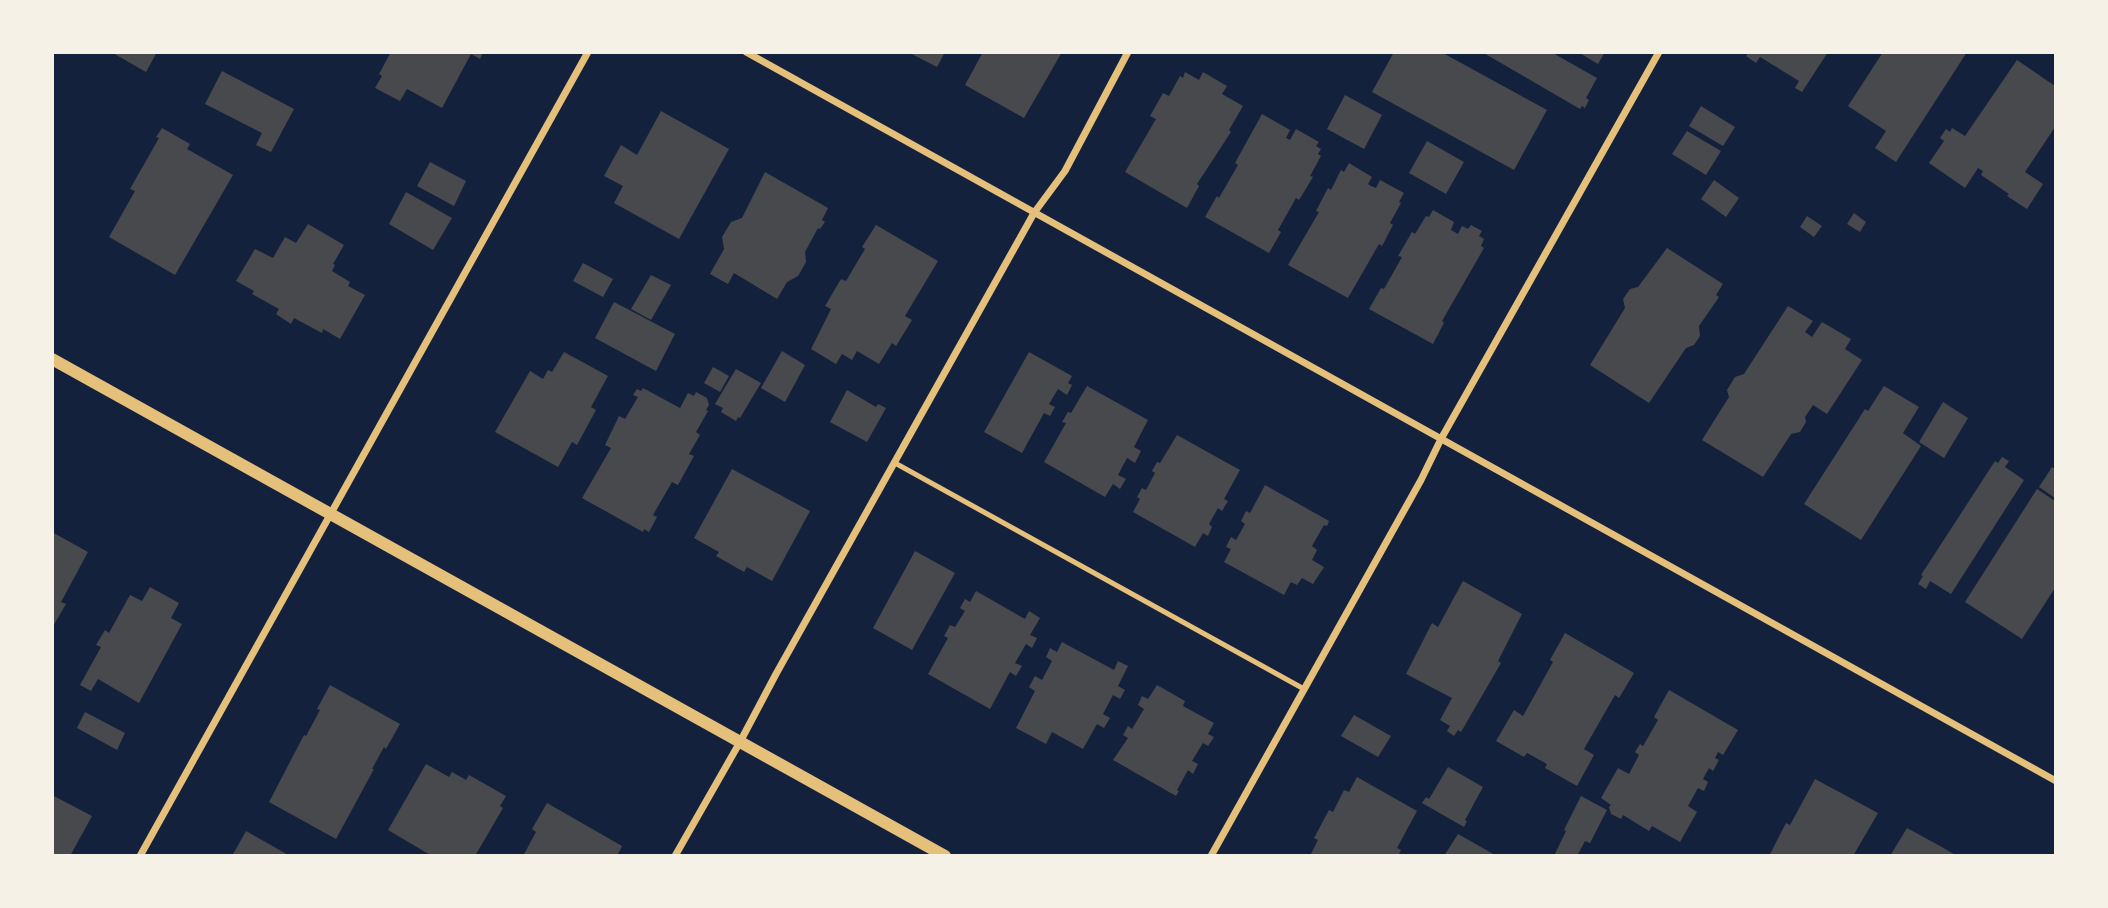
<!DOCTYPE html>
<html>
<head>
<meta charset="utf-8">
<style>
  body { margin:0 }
  #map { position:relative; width:2108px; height:908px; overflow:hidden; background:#14213d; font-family:Barlow,sans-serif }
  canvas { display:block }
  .frame { position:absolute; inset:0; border:54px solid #f6f1e7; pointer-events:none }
</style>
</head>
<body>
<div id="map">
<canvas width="2108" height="908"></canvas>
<div class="frame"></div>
</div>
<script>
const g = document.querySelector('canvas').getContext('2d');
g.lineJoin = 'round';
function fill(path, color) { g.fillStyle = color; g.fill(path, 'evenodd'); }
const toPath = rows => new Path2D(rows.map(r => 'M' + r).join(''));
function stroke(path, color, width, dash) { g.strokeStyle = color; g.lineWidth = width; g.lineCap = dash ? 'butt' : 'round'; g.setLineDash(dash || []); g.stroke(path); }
fill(toPath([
  [111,52,157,52,146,72],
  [391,52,483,52,480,59,471,54,442,108,407,89,400,101,375,88,382,76,379,74],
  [908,52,945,52,937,67],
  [983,52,1062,52,1024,118,965,85],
  [1394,52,1441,52,1547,110,1514,170,1372,92],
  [1482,52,1551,52,1597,78,1586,98,1589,100,1585,108,1582,106,1580,109],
  [1578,52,1605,52,1598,64],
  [1749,52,1828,52,1802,92,1795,88,1799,81,1760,57,1756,63,1746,56],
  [1883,52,1967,52,1896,162,1875,148,1886,131,1848,106],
  [2017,60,2055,86,2055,127,2025,172,2043,184,2027,209,2007,196,2009,194,1981,175,1983,171,1978,168,1965,188,1929,163,1944,141,1940,138,1946,129,1950,132,1952,128,1965,136],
  [222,71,294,109,271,152,256,145,262,133,205,104],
  [1185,72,1199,80,1203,72,1227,86,1222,94,1243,106,1229,130,1231,132,1197,184,1199,186,1187,208,1125,172,1156,119,1150,116,1163,93,1169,96,1180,76,1183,78],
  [1345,95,1382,115,1364,149,1327,129],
  [1701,106,1735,127,1723,146,1689,126],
  [661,111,729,149,679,239,614,203,623,186,604,176,621,145,637,155],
  [1262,114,1290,130,1286,138,1290,140,1296,129,1319,142,1316,146,1321,149,1318,154,1321,156,1310,176,1313,177,1299,200,1296,198,1278,230,1281,232,1269,253,1205,217,1217,196,1219,198,1238,165,1235,163],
  [162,128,190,144,187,149,233,175,175,275,109,237,135,191,130,189,159,138,156,137],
  [1687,131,1721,151,1706,175,1672,154],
  [1427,141,1464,162,1446,194,1409,173],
  [430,162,466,181,454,206,417,186],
  [1349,163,1372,177,1368,184,1371,186,1376,188,1380,180,1404,193,1399,202,1401,203,1390,223,1393,225,1382,246,1379,244,1348,298,1288,265,1319,212,1316,211,1328,188,1331,190,1341,170,1344,172],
  [765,172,828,208,822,220,825,222,820,229,818,228,805,252,806,262,798,276,787,282,777,299,734,273,728,284,710,274,724,249,722,237,731,222,742,218],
  [1714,180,1739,198,1726,217,1701,199],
  [406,192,452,218,433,250,389,224],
  [1433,210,1454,222,1451,230,1458,234,1462,226,1468,229,1471,225,1482,231,1479,236,1484,239,1481,246,1484,248,1442,321,1444,323,1433,344,1369,309,1381,288,1384,289,1402,257,1398,256,1412,232,1415,234,1426,216,1429,217],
  [1854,213,1866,222,1860,232,1847,224],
  [1807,216,1822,226,1814,237,1800,227],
  [308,224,344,245,333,264,335,265,332,271,350,282,348,286,365,295,340,339,323,329,322,333,294,318,291,324,276,314,279,309,252,294,254,291,236,281,255,249,273,258,285,237,296,243],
  [876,225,938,261,905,316,912,320,896,346,892,343,879,364,857,351,852,360,842,354,836,364,811,349,831,309,825,306,841,279,846,281,865,249,862,247],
  [1667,248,1723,284,1716,295,1719,297,1699,326,1700,336,1694,345,1686,348,1649,403,1590,365,1625,308,1623,299,1630,289,1638,287],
  [583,263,613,279,603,297,573,281],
  [651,275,671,285,651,320,631,309],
  [614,302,675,334,656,371,595,338],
  [1788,306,1813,321,1805,332,1812,337,1822,322,1851,339,1845,349,1862,360,1827,414,1813,405,1805,417,1806,422,1800,432,1791,434,1763,477,1702,440,1729,397,1727,390,1735,377,1744,374],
  [782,351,805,365,785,402,761,388],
  [564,352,608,376,591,407,596,410,577,445,572,442,558,467,495,432,530,371,543,379,548,370,552,372],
  [1029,352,1072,376,1068,383,1072,385,1067,395,1058,389,1049,404,1055,407,1050,416,1044,413,1022,453,984,432],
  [713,367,729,376,720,392,704,383],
  [736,369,761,383,740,418,738,417,736,421,721,412,723,408,715,404],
  [1087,386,1148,420,1134,447,1141,451,1135,463,1127,458,1118,475,1126,479,1120,489,1113,484,1105,497,1044,462,1066,423,1062,422,1068,412,1071,413],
  [1884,386,1919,407,1903,433,1921,446,1861,540,1804,504,1865,409,1868,411],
  [643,388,680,408,688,393,694,396,696,392,707,398,709,405,706,410,708,411,696,432,700,435,689,454,694,456,678,485,672,482,653,515,657,517,649,532,644,529,643,532,582,498,611,448,605,445,619,416,625,419,638,397,633,395,637,389,641,391],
  [847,390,876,407,878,404,886,408,867,442,830,422],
  [1943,402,1968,418,1944,458,1919,442],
  [1177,435,1240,470,1224,499,1228,501,1222,511,1218,508,1209,524,1212,527,1208,536,1203,533,1195,547,1133,512,1140,499,1137,497,1142,488,1146,490,1155,473,1152,471,1157,462,1160,463],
  [2002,457,2009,461,2005,467,2024,480,1951,594,1930,581,1926,589,1918,584,1923,576,1921,575,1995,461,1998,463],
  [2052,467,2055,469,2055,498,2039,487],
  [732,469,810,511,772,581,747,567,744,572,716,556,719,552,694,538],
  [1265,485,1329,521,1327,526,1324,525,1312,546,1317,550,1312,560,1324,567,1313,584,1302,578,1297,585,1291,582,1284,595,1224,562,1231,549,1226,547,1231,537,1236,540,1245,524,1241,521,1246,511,1250,513],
  [2037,489,2055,501,2055,588,2022,639,1965,602],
  [52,532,88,552,61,602,66,604,52,628],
  [915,551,955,573,912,650,873,628],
  [1463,581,1522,614,1498,661,1501,663,1461,732,1458,730,1454,736,1447,731,1450,726,1440,720,1452,698,1406,674,1432,623,1438,627],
  [150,587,179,603,171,618,182,624,139,703,98,679,91,691,80,685,101,647,96,645,105,630,109,633,130,595,142,601],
  [976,591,1025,619,1029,611,1040,618,1030,635,1037,638,1032,648,1026,644,1015,663,1022,666,1016,676,1010,672,990,709,928,674,948,638,944,636,950,625,955,627,965,611,960,608,965,599,970,602],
  [1565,633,1634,673,1619,698,1615,695,1584,749,1594,755,1577,786,1545,768,1547,764,1538,759,1527,753,1524,757,1496,741,1514,710,1523,716,1553,662,1550,660],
  [1062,642,1114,670,1118,661,1128,666,1118,686,1125,690,1120,699,1113,695,1103,714,1110,718,1104,728,1097,724,1083,749,1052,732,1046,744,1016,728,1035,691,1029,687,1035,676,1042,680,1052,661,1046,657,1050,648,1057,652],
  [330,685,400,724,386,749,384,747,372,769,374,769,336,839,269,802,304,735,306,736,320,710,317,709],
  [1157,685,1185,701,1183,706,1214,723,1208,734,1214,737,1208,746,1203,743,1192,761,1198,764,1193,774,1188,770,1177,790,1179,791,1176,796,1113,760,1128,738,1123,735,1128,726,1132,729,1144,709,1138,705,1142,696,1148,699],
  [1669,690,1738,730,1723,755,1718,752,1715,758,1719,760,1713,771,1709,768,1703,779,1708,782,1704,791,1698,788,1688,806,1697,812,1680,842,1652,826,1649,831,1623,815,1621,819,1611,814,1609,807,1611,805,1601,798,1618,768,1629,774,1639,755,1635,752,1640,744,1643,746,1658,720,1654,717],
  [85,712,125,733,117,750,77,728],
  [1354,715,1391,736,1378,757,1341,736],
  [426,764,449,777,452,772,466,780,469,775,506,796,500,806,503,808,475,856,432,856,388,830],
  [1448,767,1483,787,1465,820,1467,821,1464,827,1422,803,1426,797,1429,799],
  [1357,777,1417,811,1397,848,1401,850,1398,856,1310,856,1318,840,1314,838,1329,810,1333,812,1344,790,1349,792],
  [1815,779,1878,813,1853,856,1769,856,1786,823,1790,825],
  [52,795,92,816,70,856,52,856],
  [1581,796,1607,810,1590,843,1585,841,1577,856,1554,856,1566,831,1564,830],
  [547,803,622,846,617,856,523,856,536,832,532,829],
  [1907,828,1940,846,1957,856,1890,856],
  [246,831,290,856,232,856],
  [1458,834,1488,851,1496,856,1444,856]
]), '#48494c');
stroke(toPath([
  [895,463,1304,689]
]), '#e5c07b', 5);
stroke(toPath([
  [746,52,2056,781],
  [140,856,588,52],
  [675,856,740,742,776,674,1034,213,1065,171,1128,52],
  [1211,856,1421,480,1441,439,1659,52]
]), '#e5c07b', 7);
stroke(toPath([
  [52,359,945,856]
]), '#e5c07b', 12);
</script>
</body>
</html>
